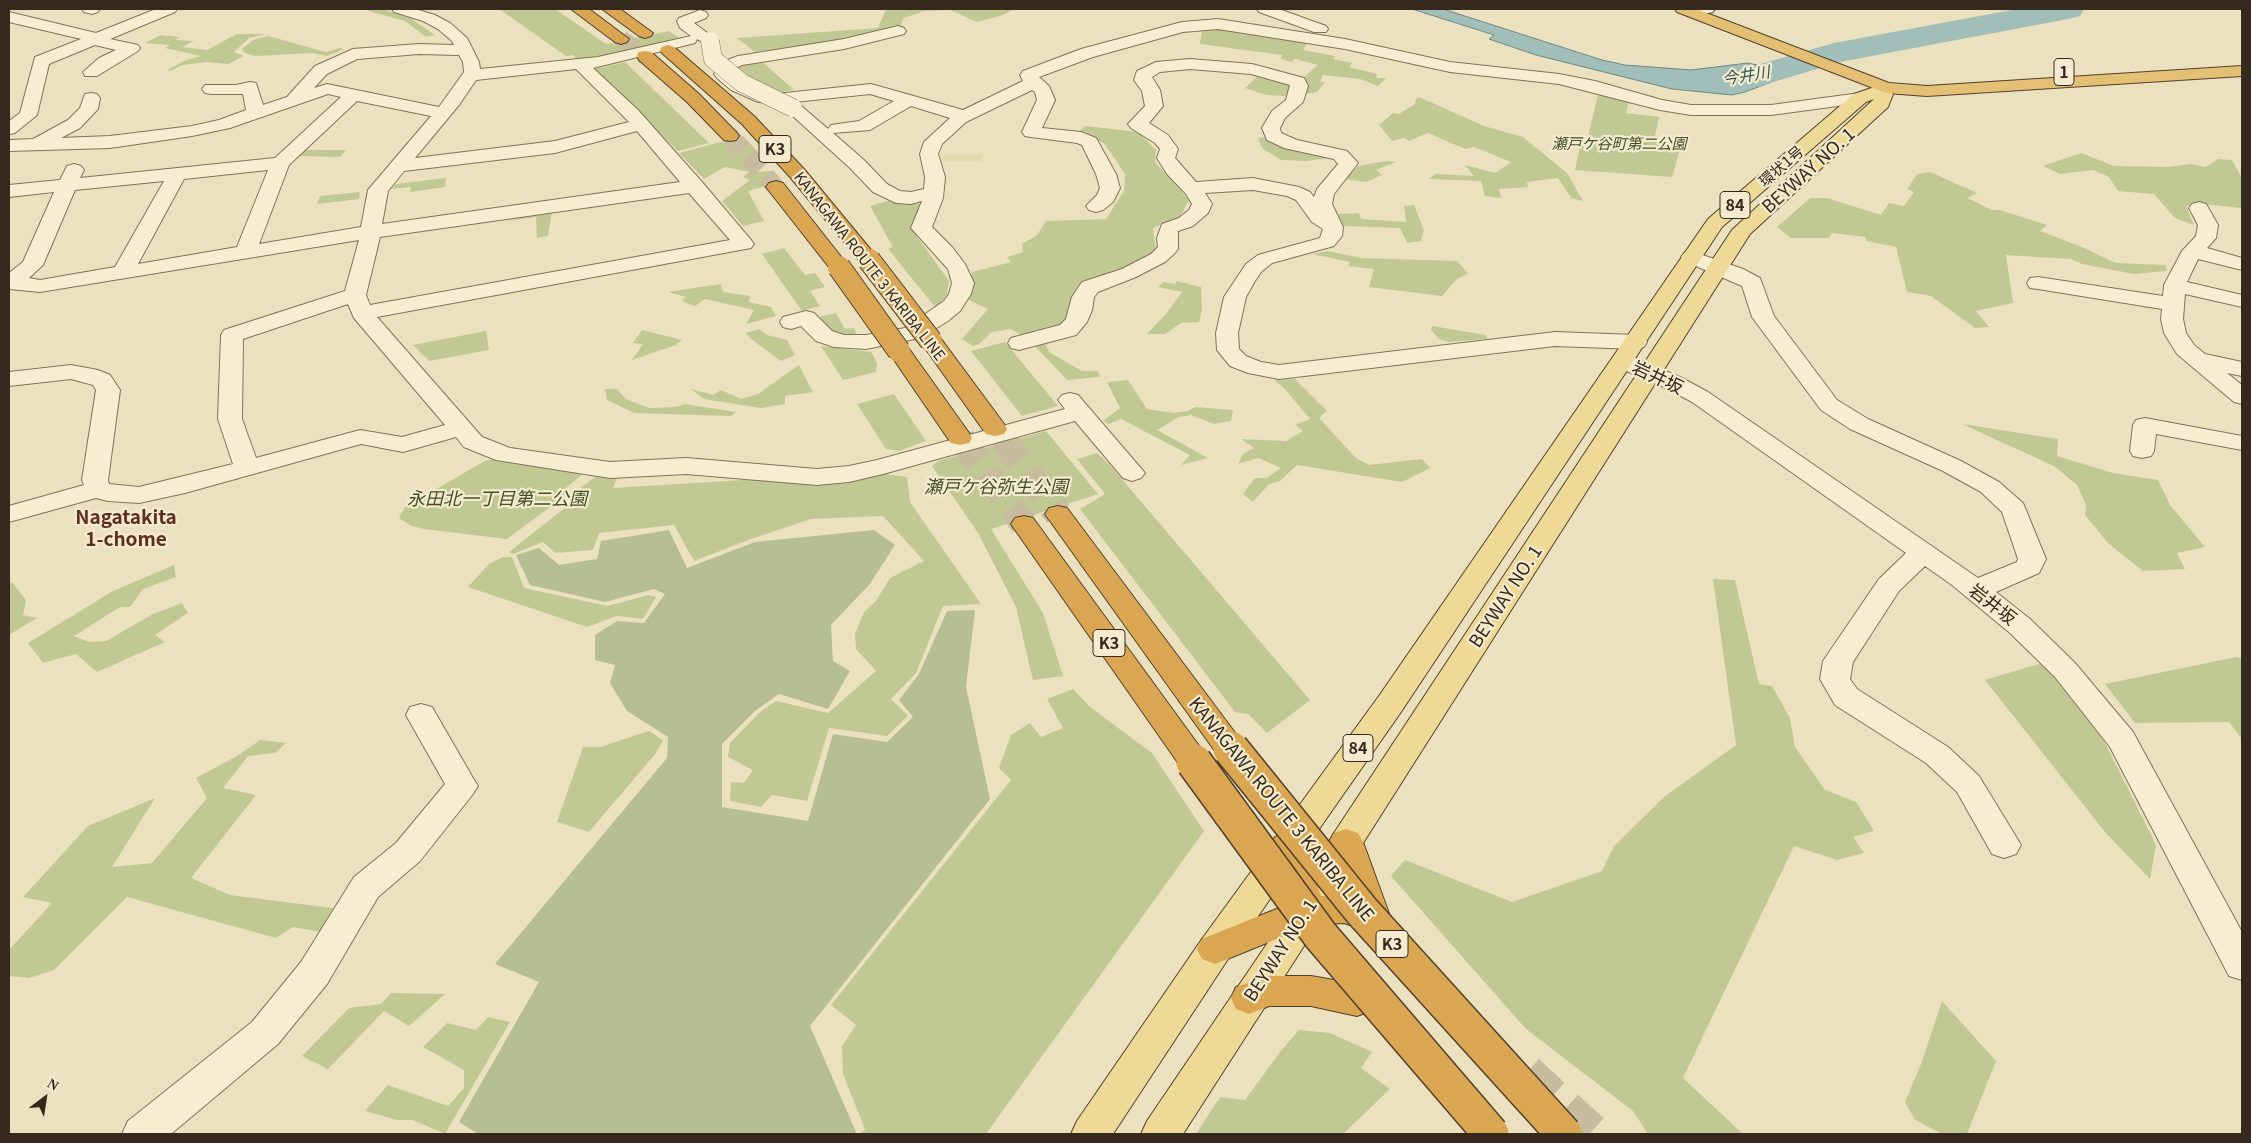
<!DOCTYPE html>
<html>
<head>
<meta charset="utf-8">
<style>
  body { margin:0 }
  #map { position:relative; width:2251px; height:1143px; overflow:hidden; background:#ece1bf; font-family:Georgia,serif }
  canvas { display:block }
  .frame { position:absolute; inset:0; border:10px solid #34291c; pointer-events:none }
  .north { position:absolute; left:20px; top:1073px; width:50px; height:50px; -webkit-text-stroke:4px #f4ebcf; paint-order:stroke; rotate:31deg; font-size:14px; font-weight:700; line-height:20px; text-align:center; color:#34291c }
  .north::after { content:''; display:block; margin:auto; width:18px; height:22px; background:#34291c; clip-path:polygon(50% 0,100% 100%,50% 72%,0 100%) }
</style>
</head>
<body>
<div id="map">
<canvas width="2251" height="1143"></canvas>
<div class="frame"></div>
<div class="north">N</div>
</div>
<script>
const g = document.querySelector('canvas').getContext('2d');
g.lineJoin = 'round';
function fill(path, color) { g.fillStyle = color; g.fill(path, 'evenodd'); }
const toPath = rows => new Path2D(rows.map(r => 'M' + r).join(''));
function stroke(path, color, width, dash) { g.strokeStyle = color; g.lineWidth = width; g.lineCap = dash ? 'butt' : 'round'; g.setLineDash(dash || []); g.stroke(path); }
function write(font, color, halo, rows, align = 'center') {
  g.font = font + ' Georgia,"Noto Sans JP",serif'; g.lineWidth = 4.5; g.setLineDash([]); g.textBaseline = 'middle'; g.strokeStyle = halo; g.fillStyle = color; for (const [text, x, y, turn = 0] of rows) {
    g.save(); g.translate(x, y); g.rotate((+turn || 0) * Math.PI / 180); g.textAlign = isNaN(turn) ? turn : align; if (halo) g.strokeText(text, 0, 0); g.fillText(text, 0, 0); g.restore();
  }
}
fill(toPath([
  [984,154,982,161,941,161,941,155]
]), '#e1dcad');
fill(toPath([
  [373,9,382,9,410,18,435,35,426,37,405,21,368,11],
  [499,9,555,9,606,44,669,31,680,39,580,62,573,55,566,56],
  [886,9,1014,9,1003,15,977,22,950,10,924,11,904,18,900,27,826,42,755,52,737,38,878,28],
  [1223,28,1307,43,1303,50,1335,56,1333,59,1352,63,1349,67,1377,74,1376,78,1386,78,1378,86,1360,79,1323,75,1320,82,1325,82,1317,92,1304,94,1308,85,1303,78,1318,65,1295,59,1292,62,1281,59,1282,55,1200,44,1202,29],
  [237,34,265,34,249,38,234,52,244,56,228,64,206,62,182,65,171,71,167,70,186,60,201,56,165,48,170,45,145,43,161,35,180,37,175,40,194,41,182,47,207,50],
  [268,36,326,52,340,48,344,49,327,56,312,53,255,56,245,53,242,49,253,40],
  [759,59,794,90,777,92,752,80,738,68,739,65],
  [625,62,709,143,678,151,595,69],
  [1260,74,1292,84,1286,96,1266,95,1245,88],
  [1599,90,1630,98,1626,113,1659,117,1654,141,1681,146,1672,177,1575,170,1581,141,1587,141],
  [1419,97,1484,126,1523,137,1567,173,1583,201,1571,198,1558,178,1527,182,1528,187,1499,189,1501,198,1485,196,1481,181,1428,179,1436,174,1474,176,1465,165,1495,173,1511,162,1474,147,1465,149,1428,133,1409,141,1404,138,1392,141,1379,125,1393,113,1399,114,1415,104,1416,99],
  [1085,126,1138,132,1156,150,1155,162,1189,200,1180,217,1153,228,1156,249,1141,263,1085,284,1063,328,1025,337,1010,329,992,332,979,344,973,346,962,339,988,309,969,300,972,272,1011,262,1007,257,1023,252,1022,244,1037,235,1046,221,1106,219,1124,191,1125,174,1104,143,1078,132],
  [743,136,766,161,751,172,771,171,778,178,769,185,748,191,764,221,743,226,722,201,750,180,743,177,749,172,725,167,704,179,679,153],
  [1267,137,1288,149,1329,155,1328,158,1307,161,1281,160,1262,148,1258,138],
  [306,150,346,150,340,157,298,156],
  [2081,153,2114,166,2166,167,2191,164,2205,167,2218,159,2232,160,2242,178,2242,208,2212,205,2186,206,2194,225,2175,218,2154,194,2118,191,2109,177,2093,170,2060,174,2043,166],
  [1386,161,1396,162,1376,170,1382,175,1366,182,1345,179,1358,166],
  [1930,172,1977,193,1967,198,1992,210,2000,210,2047,225,2040,231,2082,247,2116,263,2166,265,2167,271,2134,274,2082,264,2071,259,2006,255,2013,303,1976,311,1989,327,1975,328,1931,296,1907,292,1896,247,1866,241,1866,237,1832,233,1829,238,1791,238,1777,227,1810,198,1827,198,1881,215,1889,203,1904,206,1914,192,1907,189,1917,174],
  [446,178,445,187,410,192,411,187,391,189,396,184],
  [360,192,359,199,317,204,320,196],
  [888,201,923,204,910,227,949,281,947,295,936,308,888,249,893,247,870,206],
  [1414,205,1424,230,1421,241,1407,243,1400,228,1343,226,1338,214,1359,213,1361,219,1406,222,1404,206],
  [552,211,548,236,537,238,536,217,510,221,532,213],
  [784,248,805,275,815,273,825,287,810,291,820,306,802,311,762,254],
  [1328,251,1361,258,1457,261,1468,273,1456,280,1442,296,1369,287,1374,269,1348,266,1350,262,1312,254],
  [1177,281,1201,287,1202,310,1199,322,1181,323,1165,334,1147,334,1165,315,1182,292,1158,287,1164,282,1175,284],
  [721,284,723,292,750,296,749,302,771,307,776,316,746,324,754,310,705,299,695,306,682,301,686,297,668,292],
  [836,313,845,329,854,328,857,337,837,334,827,328,819,317],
  [1432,326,1486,335,1487,339,1449,342,1439,339,1431,330],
  [759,329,767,335,787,340,795,355,781,361,751,339,746,333],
  [642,330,682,340,676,345,632,360,643,344,633,343],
  [486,331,489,350,429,361,413,345],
  [1005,342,1058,406,1022,416,971,351],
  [1045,342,1049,352,1082,371,1098,371,1100,377,1067,380,1033,344],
  [821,346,871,352,877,363,876,372,843,380],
  [799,365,813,392,785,396,785,404,761,408,704,399,691,389,713,395,721,390,741,399,758,394],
  [1295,379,1327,411,1319,418,1356,458,1369,465,1422,459,1430,468,1402,482,1297,465,1280,481,1269,484,1253,502,1243,494,1255,478,1267,478,1281,468,1258,458,1238,464,1243,454,1254,448,1241,439,1286,441,1303,431,1295,425,1310,419,1285,389,1274,380],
  [1128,380,1147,409,1174,413,1188,411,1195,407,1233,410,1231,421,1214,424,1191,415,1179,417,1157,430,1208,458,1181,465,1190,455,1121,419,1109,424,1103,421,1120,408,1107,382],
  [605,389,617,389,626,399,649,408,676,407,685,404,736,412,731,416,634,413,607,400],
  [894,394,926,441,899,451,886,449,857,404],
  [1962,424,2058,439,2057,456,2113,473,2158,480,2170,505,2205,547,2177,553,2185,569,2143,571,2108,543,2085,515,2086,505,2077,485,2054,466],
  [1046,431,1098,494,991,529,1043,613,1063,676,1033,680,1016,607,978,533,932,466,938,461],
  [1097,453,1109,464,1310,700,1267,733,1248,714,1235,712,1080,509,1105,494,1077,459],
  [495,459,583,474,566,488,565,496,507,539,424,529,412,526,399,518,405,507,485,461],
  [603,472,619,474,613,488,743,480,746,474,871,472,907,477,910,502,981,604,943,606,916,673,891,699,908,716,887,736,829,728,807,801,772,795,761,807,730,801,731,782,744,783,753,770,728,757,730,743,760,712,776,701,828,713,876,671,856,649,855,634,864,612,876,601,890,578,924,561,883,516,811,519,751,539,694,561,674,525,599,533,593,550,555,553,543,542,513,554,509,552,580,496,581,487],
  [503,557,512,557,524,588,608,606,648,595,656,597,643,619,617,616,587,627,468,587,489,564],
  [174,565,176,577,143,589,130,607,120,607,74,636,89,642,106,641,153,614,182,603,188,613,155,635,165,642,97,672,76,654,43,663,28,643,113,591],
  [1713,579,1735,580,1759,684,1772,686,1790,718,1795,747,1825,790,1856,802,1874,831,1853,837,1864,853,1837,860,1794,846,1683,1078,1743,1134,1648,1134,1633,1111,1526,1029,1391,876,1405,860,1512,902,1602,871,1614,846,1664,797,1736,745],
  [12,582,26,600,23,615,37,618,9,635,9,584],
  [2236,657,2242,658,2242,739,2229,722,2135,723,2105,684],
  [2042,663,2066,689,2103,739,2156,845,2150,879,2105,832,1985,680],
  [1073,689,1090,707,1152,753,1204,831,986,1134,860,1134,865,1129,843,1074,842,1046,856,1025,831,1005,1011,780,999,768,1011,735,1030,723,1041,737,1063,728,1047,699],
  [649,731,663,740,656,753,589,832,557,822,583,747,600,747],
  [260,740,286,743,275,753,248,756,223,788,256,795,191,878,230,895,340,909,327,933,293,927,276,938,127,897,54,970,29,978,9,976,9,950,52,903,23,897,88,826,155,798,112,867,152,863,207,798,196,778,237,756],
  [391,993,445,994,409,1026,384,1011,328,1069,302,1056,349,1008,381,1004],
  [1942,1001,1996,1061,1967,1134,1942,1134,1915,1120,1905,1102,1921,1064],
  [488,1017,510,1022,445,1134,413,1120,397,1120,365,1111,388,1085,448,1106,464,1088,464,1070,423,1047,447,1023,476,1030],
  [1299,1030,1330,1033,1372,1052,1361,1068,1390,1089,1343,1134,1196,1134,1220,1097,1245,1100,1280,1052]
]), '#c0c994');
fill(toPath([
  [669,530,687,568,755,542,874,530,895,545,869,585,831,625,833,661,850,671,828,709,779,694,755,711,722,744,722,807,808,821,833,734,887,742,913,717,899,700,919,674,947,611,975,610,966,687,990,799,810,1026,856,1132,854,1134,478,1134,459,1122,539,982,495,964,667,758,668,737,627,711,610,683,615,665,595,660,595,635,617,621,644,623,665,594,654,589,605,602,530,585,516,555,539,548,559,565,597,559,601,541]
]), '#b6be93');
const water = toPath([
  [1412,9,1443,9,1602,60,1625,65,1691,70,1748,63,1766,67,1779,62,1801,71,1745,92,1732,95,1672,89,1536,55,1489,39,1494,35,1412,9]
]);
fill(water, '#a2beb8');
stroke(water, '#6a8b85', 1);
fill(toPath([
  [2017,9,2084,9,2080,16,2068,19,1840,62,1757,87,1711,91,1698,88,1693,80,1698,72,1711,69,1754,66,1834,43,2017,9]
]), '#a2beb8');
stroke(toPath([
  [621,39,645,56],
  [730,136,776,187]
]), '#c7bc9e', 18, [18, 9]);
stroke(toPath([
  [995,429,1003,440],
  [960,438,962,440]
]), '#c7bc9e', 22, [22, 11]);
stroke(toPath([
  [961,439,1024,524],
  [1002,439,1058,514]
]), '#c7bc9e', 28, [28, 14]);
stroke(toPath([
  [1527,1072,1595,1134]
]), '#c7bc9e', 35, [35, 18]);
const minor = toPath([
  [82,9,100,9,98,12,92,14,84,12,82,9],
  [156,9,177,9,175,12,110,39,138,45,140,48,138,51,97,76,85,76,83,72,99,58,116,50,95,45,49,64,37,115,15,133,9,134,9,121,20,113,35,57,81,39,9,22,9,12,96,33,156,9],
  [392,9,415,9,435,15,450,23,467,38,479,62,480,69,598,57,691,36,680,28,677,21,679,18,700,10,706,12,708,15,706,18,694,23,718,41,716,44,710,46,697,39,695,43,593,68,638,110,702,182,751,240,754,244,751,248,377,317,482,437,510,448,610,462,686,458,817,469,849,466,877,460,1065,409,1058,400,1062,395,1070,393,1078,395,1145,473,1141,478,1132,481,1123,478,1075,421,883,474,849,482,817,485,686,474,610,478,496,460,464,447,456,437,403,452,361,444,185,493,139,503,108,501,96,498,9,522,9,506,84,485,82,480,96,390,93,385,71,379,9,386,9,372,71,365,98,370,110,375,120,390,108,480,109,484,139,487,233,464,218,419,221,335,224,330,345,291,359,240,40,292,9,289,9,273,23,262,54,192,9,197,9,185,60,180,67,166,74,164,81,166,84,170,80,178,275,158,341,97,328,94,230,128,192,136,110,148,9,151,9,140,33,139,68,120,80,108,85,94,91,93,97,94,100,98,98,109,80,128,61,138,110,136,192,126,219,120,246,110,243,94,211,94,205,93,202,89,205,85,236,85,250,82,256,83,263,105,287,97,315,66,353,49,419,44,454,45,452,41,438,29,423,21,394,12,392,9],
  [419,54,459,55,463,62,464,72,439,107,327,84,314,88,327,74,357,59,419,54],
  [576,69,629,122,555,141,415,158,459,105,476,80,576,69],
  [357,101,431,116,368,190,361,227,259,244,289,165,357,101],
  [637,131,680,182,382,224,388,191,404,171,555,153,637,131],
  [268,170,237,247,138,264,184,179,268,170],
  [164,181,115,267,40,280,29,278,43,265,75,190,164,181],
  [689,193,730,240,370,305,366,295,380,237,689,193],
  [348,304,354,318,445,425,402,437,360,430,256,458,242,419,243,339,348,304],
  [1257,9,1279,9,1326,26,1328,29,1326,32,1314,32,1259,12,1257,9],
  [1218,19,1345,39,1450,62,1559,74,1595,81,1662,100,1691,105,1771,105,1860,93,1866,94,1869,98,1866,102,1860,103,1771,115,1691,115,1660,110,1559,84,1450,72,1345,49,1218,29,1183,32,1093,57,1039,77,1049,86,1055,100,1042,128,1081,132,1096,138,1116,174,1120,188,1113,202,1103,210,1096,212,1089,210,1086,206,1097,195,1100,188,1096,174,1082,145,1077,143,1031,137,1025,136,1022,132,1037,100,1035,92,1032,90,966,122,942,144,938,154,945,177,943,198,932,227,952,247,965,264,974,283,971,294,960,311,948,321,920,338,866,349,834,347,816,341,801,326,791,329,783,327,780,322,783,317,806,311,814,313,832,331,844,335,866,335,905,328,944,301,949,294,952,283,948,269,911,228,922,201,911,204,896,203,873,192,850,168,784,108,787,104,793,103,799,104,828,129,831,125,859,121,894,101,870,94,785,103,758,102,731,90,717,78,714,74,722,62,738,56,844,39,898,26,904,28,906,31,904,34,844,49,742,65,734,69,732,73,743,82,761,92,785,93,871,84,963,110,1023,81,1020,75,1023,71,1081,49,1182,22,1218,19],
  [911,106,950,118,924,142,920,154,925,177,924,189,911,192,900,191,887,184,864,160,833,133,870,130,911,106],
  [1190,59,1252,64,1304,78,1308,86,1303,102,1285,118,1280,128,1281,133,1297,140,1347,151,1358,163,1334,194,1332,204,1343,227,1342,236,1334,246,1272,263,1261,272,1255,281,1246,297,1238,333,1239,349,1246,356,1261,362,1279,365,1555,332,1636,335,1644,337,1647,342,1644,347,1636,349,1555,346,1279,379,1248,373,1230,366,1217,350,1216,333,1224,297,1246,264,1258,255,1320,238,1323,229,1312,222,1296,200,1287,196,1253,190,1205,193,1212,204,1208,213,1193,226,1178,231,1178,249,1175,253,1165,262,1136,277,1098,292,1094,297,1092,310,1087,322,1076,335,1019,350,1011,348,1008,343,1011,338,1060,325,1066,319,1072,297,1082,282,1122,269,1151,254,1158,247,1157,238,1162,224,1179,218,1189,210,1192,204,1186,194,1167,174,1157,158,1160,149,1155,143,1131,128,1128,124,1145,106,1142,91,1134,80,1137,71,1156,62,1190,59],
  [1190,69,1251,74,1290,85,1286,100,1272,111,1262,128,1267,140,1284,148,1334,159,1338,164,1317,189,1314,197,1310,192,1299,187,1253,178,1196,182,1175,158,1178,149,1168,135,1149,123,1163,106,1160,90,1152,77,1160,72,1190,69],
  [2199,202,2206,204,2218,225,2216,238,2207,248,2242,258,2242,270,2198,259,2187,282,2242,295,2242,307,2185,294,2183,319,2186,333,2194,345,2205,354,2242,362,2242,376,2227,373,2242,385,2242,404,2234,402,2177,354,2164,333,2161,319,2162,309,2038,289,2030,288,2027,283,2030,278,2038,277,2163,296,2164,285,2182,251,2196,236,2198,225,2189,208,2192,204,2199,202],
  [1691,251,1743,269,1760,278,1774,316,1837,400,1868,419,1961,461,1999,482,2023,503,2046,559,2039,573,1996,592,2030,619,2075,663,2133,732,2242,932,2242,980,2229,976,2110,747,2055,677,2010,633,1952,585,1925,566,1899,591,1853,662,1850,679,1857,689,1948,747,1979,776,2021,845,2016,854,2004,858,1992,854,1957,792,1926,763,1835,705,1820,679,1823,661,1879,579,1906,553,1692,402,1666,388,1615,366,1611,361,1615,356,1623,354,1631,356,1682,378,1708,392,1978,578,2017,562,2018,559,2002,512,1981,492,1943,471,1850,429,1821,410,1752,317,1742,286,1684,261,1681,257,1684,253,1691,251],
  [2145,418,2242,436,2242,450,2156,434,2154,451,2151,456,2142,458,2133,456,2130,451,2133,425,2136,420,2145,418],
  [421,704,432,707,473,778,478,786,473,794,420,861,378,897,327,984,278,1044,171,1134,122,1134,128,1121,252,1022,301,962,354,877,396,843,445,784,406,715,410,707,421,704]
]);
const secondary = toPath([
  [1686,9,1715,9,1713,12,1692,16,1686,14,1684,11,1686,9]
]);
const primary = toPath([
  [1886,83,1892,84,1895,88,1891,92,1893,94,1888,107,1750,234,1358,851,1320,921,1183,1134,1141,1134,1147,1121,1296,901,1334,833,1732,230,1874,99,1866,102,1722,227,1401,712,1228,959,1113,1134,1071,1134,1077,1121,1202,939,1379,696,1708,219,1854,94,1886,83]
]);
const trunk = toPath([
  [1675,9,1696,9,1889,83,1927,86,2242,66,2242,76,1927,96,1886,93,1677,12,1675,9]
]);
const motorway = toPath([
  [571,9,589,9,629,39,627,42,621,44,615,42,571,9],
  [602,9,620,9,653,33,651,36,645,38,639,36,602,9],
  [668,45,674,47,754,116,804,169,876,256,879,260,876,264,869,266,862,264,790,177,742,124,662,53,660,50,662,47,668,45],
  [645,51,651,52,699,94,736,132,739,136,736,140,730,141,724,140,687,102,639,60,637,56,639,52,645,51],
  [776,181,783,183,846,263,850,267,846,271,839,273,832,271,766,187,769,183,776,181],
  [931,334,939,336,1004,424,1007,429,1004,434,995,436,986,434,920,341,923,336,931,334],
  [899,344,907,346,969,433,972,438,969,443,960,445,951,443,888,351,891,346,899,344],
  [1058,506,1067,508,1239,738,1244,746,1239,754,1228,757,1217,754,1045,514,1049,508,1058,506],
  [1024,516,1033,518,1205,754,1210,762,1205,770,1194,774,1183,770,1011,524,1015,518,1024,516],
  [1346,829,1358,833,1363,842,1391,919,1386,929,1374,933,1344,923,1311,925,1215,964,1202,959,1197,949,1202,939,1289,904,1270,846,1275,837,1287,833,1299,837,1321,896,1348,896,1329,842,1334,833,1346,829],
  [1269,976,1311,976,1357,984,1370,989,1375,1000,1370,1011,1357,1016,1311,1006,1269,1006,1249,1014,1236,1009,1231,998,1236,987,1269,976]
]);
stroke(minor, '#847258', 2);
stroke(secondary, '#66533c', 2);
stroke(primary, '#52402d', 2);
stroke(trunk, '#52402d', 2);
stroke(motorway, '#52402d', 2);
fill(minor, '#f7eed2');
fill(secondary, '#f7eed2');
fill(primary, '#efd997');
fill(trunk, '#e4c074');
fill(motorway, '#daa651');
const minorBridge = toPath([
  [710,41,713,59,742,83,793,108]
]);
const motorwayBridgeFar2 = toPath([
  [869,260,931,341],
  [839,267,899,351]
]);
const motorwayBridgeFar1 = toPath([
  [1228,746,1232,751]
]);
const motorwayBridge = toPath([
  [1231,749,1362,911,1564,1134],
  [1194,762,1321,936,1491,1134]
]);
stroke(minorBridge, '#847258', 19, []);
stroke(motorwayBridgeFar2, '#52402d', 24, []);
stroke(motorwayBridgeFar1, '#52402d', 30, []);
stroke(motorwayBridge, '#52402d', 38, []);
stroke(minorBridge, '#f7eed2', 18);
stroke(motorwayBridgeFar2, '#daa651', 22);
stroke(motorwayBridgeFar1, '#daa651', 28);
stroke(motorwayBridge, '#daa651', 35);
write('italic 15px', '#425024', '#f4ebcf', [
  ["瀬戸ケ谷町第二公園",1619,143]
]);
write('15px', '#34291c', '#f4ebcf', [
  ["環状1号",1781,166,-41],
  ["KANAGAWA ROUTE 3 KARIBA LINE",870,266,52]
]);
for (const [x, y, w] of [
  [2064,72,20],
  [775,149,32],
  [1735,205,30],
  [1109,643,32],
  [1358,748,30],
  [1392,944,32]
]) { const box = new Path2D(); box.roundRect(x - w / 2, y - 13.5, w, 27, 4); g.fillStyle = '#f4ebcf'; g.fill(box); stroke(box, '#34291c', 1); }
write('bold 16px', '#34291c', null, [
  ["1",2064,72],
  ["K3",775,149],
  ["84",1735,205],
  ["K3",1109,643],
  ["84",1358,748],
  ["K3",1392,944]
]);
write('italic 16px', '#2c5453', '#f4ebcf', [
  ["今井川",1746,75,-9]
]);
write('18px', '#34291c', '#f4ebcf', [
  ["BEYWAY NO. 1",1808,170,-42],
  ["岩井坂",1658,377,25],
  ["BEYWAY NO. 1",1505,596,-57],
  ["岩井坂",1993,604,38],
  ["KANAGAWA ROUTE 3 KARIBA LINE",1282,809,51],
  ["BEYWAY NO. 1",1280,950,-57]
]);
write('italic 18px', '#425024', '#f4ebcf', [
  ["瀬戸ケ谷弥生公園",996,486],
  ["永田北一丁目第二公園",497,498]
]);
write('bold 19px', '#5f2f1d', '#f4ebcf', [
  ["Nagatakita",126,517],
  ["1-chome",126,539]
]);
</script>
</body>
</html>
